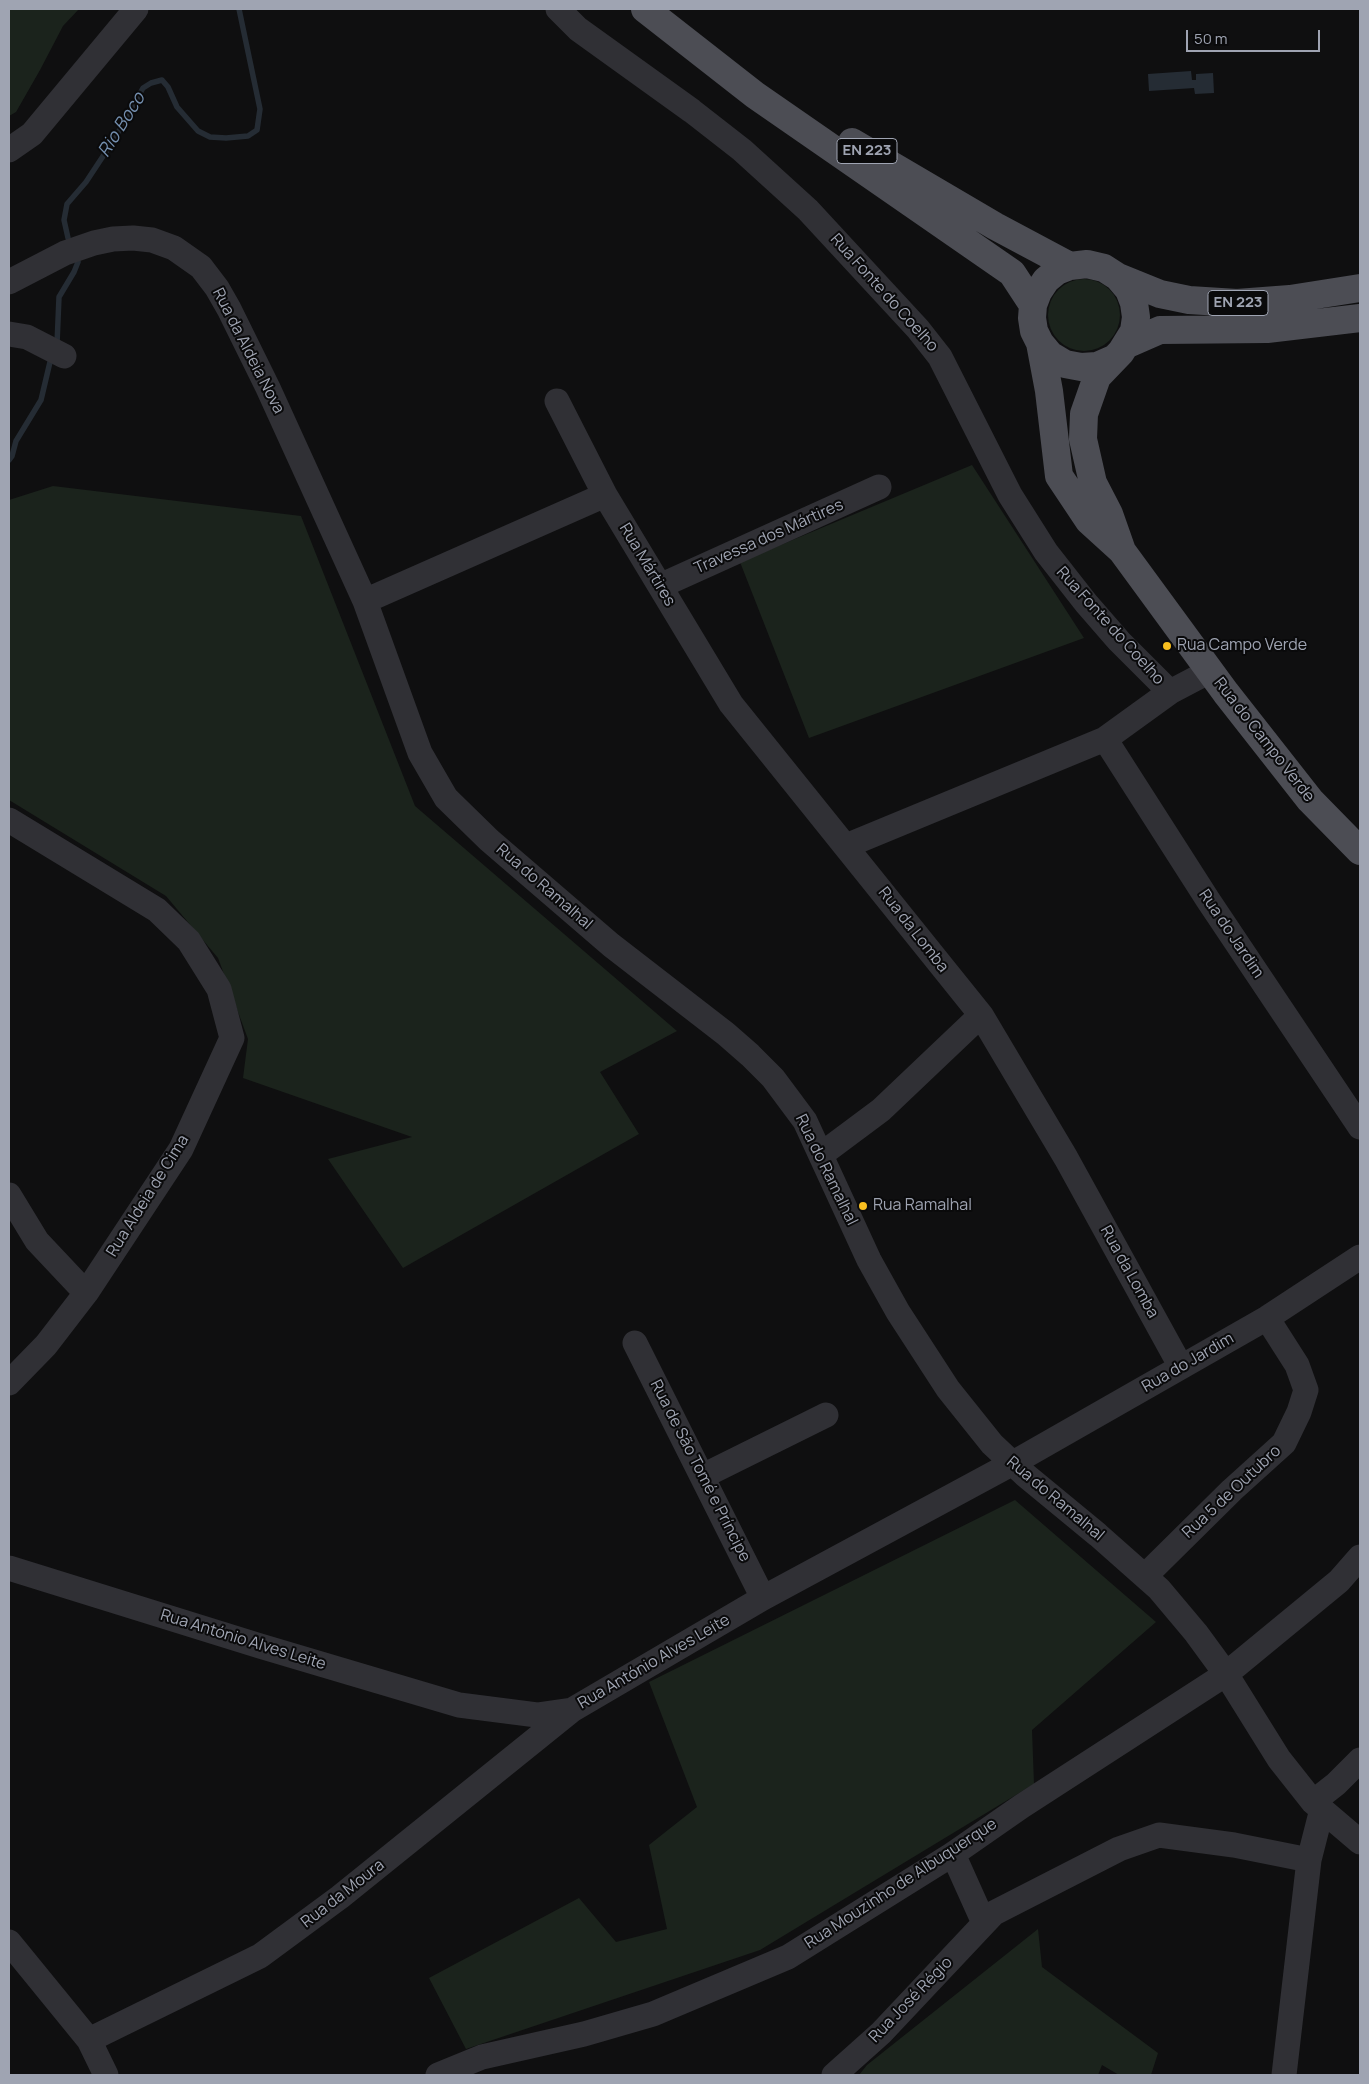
<!DOCTYPE html>
<html>
<head>
<meta charset="utf-8">
<style>
  body { margin:0 }
  #map { position:relative; width:1369px; height:2084px; overflow:hidden; background:#0f0f10; font-family:Manrope,sans-serif }
  canvas { display:block }
  .frame { position:absolute; inset:0; border:10px solid #9fa4b2; pointer-events:none }
  .scale { position:absolute; left:1186px; top:30px; width:134px; height:22px; box-sizing:border-box; border:2px solid #9fa4b2; border-top:0; padding-left:6px; font-size:15px; line-height:18px; white-space:nowrap; color:#9fa4b2; -webkit-text-stroke:4px #0a0a0b; paint-order:stroke }
</style>
</head>
<body>
<div id="map">
<canvas width="1369" height="2084"></canvas>
<div class="frame"></div>
<div class="scale">50 m</div>
</div>
<script>
const g = document.querySelector('canvas').getContext('2d');
g.lineJoin = 'round';
function fill(path, color) { g.fillStyle = color; g.fill(path, 'evenodd'); }
const toPath = rows => new Path2D(rows.map(r => 'M' + r).join(''));
function stroke(path, color, width, dash) { g.strokeStyle = color; g.lineWidth = width; g.lineCap = dash ? 'butt' : 'round'; g.setLineDash(dash || []); g.stroke(path); }
function write(font, color, halo, rows, align = 'center') {
  g.font = font + ' Manrope,sans-serif'; g.lineWidth = 4; g.setLineDash([]); g.textBaseline = 'middle'; g.strokeStyle = halo; g.fillStyle = color; for (const [text, x, y, turn = 0] of rows) {
    g.save(); g.translate(x, y); g.rotate((+turn || 0) * Math.PI / 180); g.textAlign = isNaN(turn) ? turn : align; if (halo) g.strokeText(text, 0, 0); g.fillText(text, 0, 0); g.restore();
  }
}
fill(toPath([
  [9,9,79,9,63,26,40,70,16,112,9,116],
  '1048 315a36 36 0 1 1 72 0a36 36 0 1 1-72 0Z',
  [972,465,1084,638,809,738,740,562],
  [53,486,301,516,415,806,677,1031,600,1072,639,1134,403,1268,328,1159,412,1137,243,1078,248,1039,218,958,166,896,9,800,9,500],
  [1015,1500,1156,1622,1032,1730,1034,1784,760,1950,466,2049,429,1978,579,1898,616,1942,667,1929,649,1845,697,1807,649,1682],
  [1038,1929,1042,1967,1158,2053,1151,2075,1119,2075,1102,2065,1098,2075,859,2075,867,2065]
]), '#1b231c');
fill(toPath([
  [1191,71,1192,80,1196,80,1196,74,1213,73,1214,93,1195,94,1194,88,1149,91,1148,74]
]), '#252c34');
stroke(toPath([
  [68,238,64,220,67,204,86,182,115,138,143,88,151,83,162,80,168,87,177,107,198,131,210,137,226,138,248,136,257,130,260,109,239,9],
  [57,344,59,297,74,272,78,262],
  [9,460,12,456,16,441,41,400,50,362]
]), '#252c34', 5.5);
stroke(toPath([
  [558,9,578,29,692,111,742,150,808,210,918,329,940,357,1010,495,1046,552,1086,603,1119,641,1170,692],
  [9,150,32,134,136,9],
  [9,282,65,253,94,243,113,239,133,238,152,240,174,248,201,267,217,288,229,309,268,388,365,601,420,753,446,798,489,840,611,945,726,1034,750,1055,773,1078,805,1121,869,1260,898,1312,948,1389,992,1444,1024,1474,1098,1535,1159,1589,1196,1633,1226,1674,1279,1759,1313,1802,1360,1842],
  [9,334,27,337,64,356],
  [557,401,605,495,731,704,981,1015,1066,1158,1181,1367],
  [660,586,879,487],
  [365,601,605,495],
  [1105,739,1208,900,1360,1127],
  [9,820,157,910,189,941,219,989,232,1038,181,1149,86,1293,46,1345,9,1383],
  [846,846,1105,739,1170,692,1210,671],
  [822,1154,881,1110,981,1015],
  [9,1195,37,1241,86,1293],
  [635,1343,763,1598],
  [703,1476,826,1415],
  [9,1568,260,1646,459,1705,537,1715,572,1710,763,1598,1013,1463,1267,1318,1360,1257],
  [1145,1576,1232,1490,1284,1443,1299,1412,1306,1390,1297,1365,1267,1318],
  [1313,1802,1336,1784,1360,1760],
  [953,1854,984,1923],
  [9,1942,89,2040,106,2075],
  [89,2040,260,1956,340,1897,572,1710],
  [438,2075,482,2057,584,2034,653,2014,788,1957,953,1854,1022,1806,1226,1674,1339,1581,1360,1557],
  [834,2075,881,2033,994,1913,1119,1849,1159,1835,1234,1845,1309,1860],
  [1284,2075,1309,1860,1322,1809]
]), '#303035', 25);
stroke(toPath([
  [645,9,755,95,1012,273,1033,305],
  [852,142,995,226,1070,266],
  [1118,277,1160,294,1189,300,1237,303,1290,299,1360,288],
  [1040,343,1050,355,1065,364,1081,367,1097,366,1113,359],
  [1128,344,1160,330,1267,329,1360,318],
  [1122,551,1109,514,1093,483,1083,439,1084,414,1097,377,1121,352,1134,331,1136,317,1134,303,1129,290,1118,277,1104,268,1087,264,1070,266,1057,271,1046,280,1038,292,1033,305,1032,318,1034,331,1040,343,1049,391,1059,476,1089,521,1122,551,1226,693,1310,800,1360,851]
]), '#4c4d54', 28);
for (const [x, y, r, color] of [
  [1167,646,5,"#f8be1f"],
  [863,1206,5,"#f8be1f"]
]) { const dot = new Path2D(); dot.arc(x, y, r, 0, 2 * Math.PI); g.fillStyle = color; g.fill(dot); stroke(dot, '#0a0a0b', 2); }
for (const [x, y, w] of [
  [867,151,60],
  [1238,303,60]
]) { const box = new Path2D(); box.roundRect(x - w / 2, y - 12.5, w, 25, 4); g.fillStyle = '#0a0a0b'; g.fill(box); stroke(box, '#9fa4b2', 1); }
write('bold 15px', '#9fa4b2', null, [
  ["EN 223",867,151],
  ["EN 223",1238,303]
]);
write('16px', '#9fa4b2', '#0a0a0b', [
  ["Rua Fonte do Coelho",884,293,48],
  ["Rua da Aldeia Nova",248,351,63],
  ["Travessa dos Mártires",769,537,-24],
  ["Rua Mártires",647,565,59],
  ["Rua Fonte do Coelho",1110,626,48],
  ["Rua do Campo Verde",1264,740,52],
  ["Rua do Ramalhal",544,887,41],
  ["Rua da Lomba",913,930,52],
  ["Rua do Jardim",1231,934,56],
  ["Rua do Ramalhal",826,1170,64],
  ["Rua Aldeia de Cima",148,1196,-58],
  ["Rua da Lomba",1129,1272,61],
  ["Rua do Jardim",1188,1363,-30],
  ["Rua de São Tomé e Príncipe",700,1471,63],
  ["Rua 5 de Outubro",1232,1492,-43],
  ["Rua do Ramalhal",1055,1499,40],
  ["Rua António Alves Leite",243,1640,17],
  ["Rua António Alves Leite",654,1662,-30],
  ["Rua Mouzinho de Albuquerque",901,1884,-33],
  ["Rua da Moura",343,1894,-38],
  ["Rua José Régio",911,2000,-46]
]);
write('16px', '#9fa4b2', '#0a0a0b', [
  ["Rua Campo Verde",1177,646],
  ["Rua Ramalhal",873,1206]
], 'left');
write('italic 18px', '#748faf', '#0a0a0b', [
  ["Rio Boco",122,125,-58]
]);
</script>
</body>
</html>
